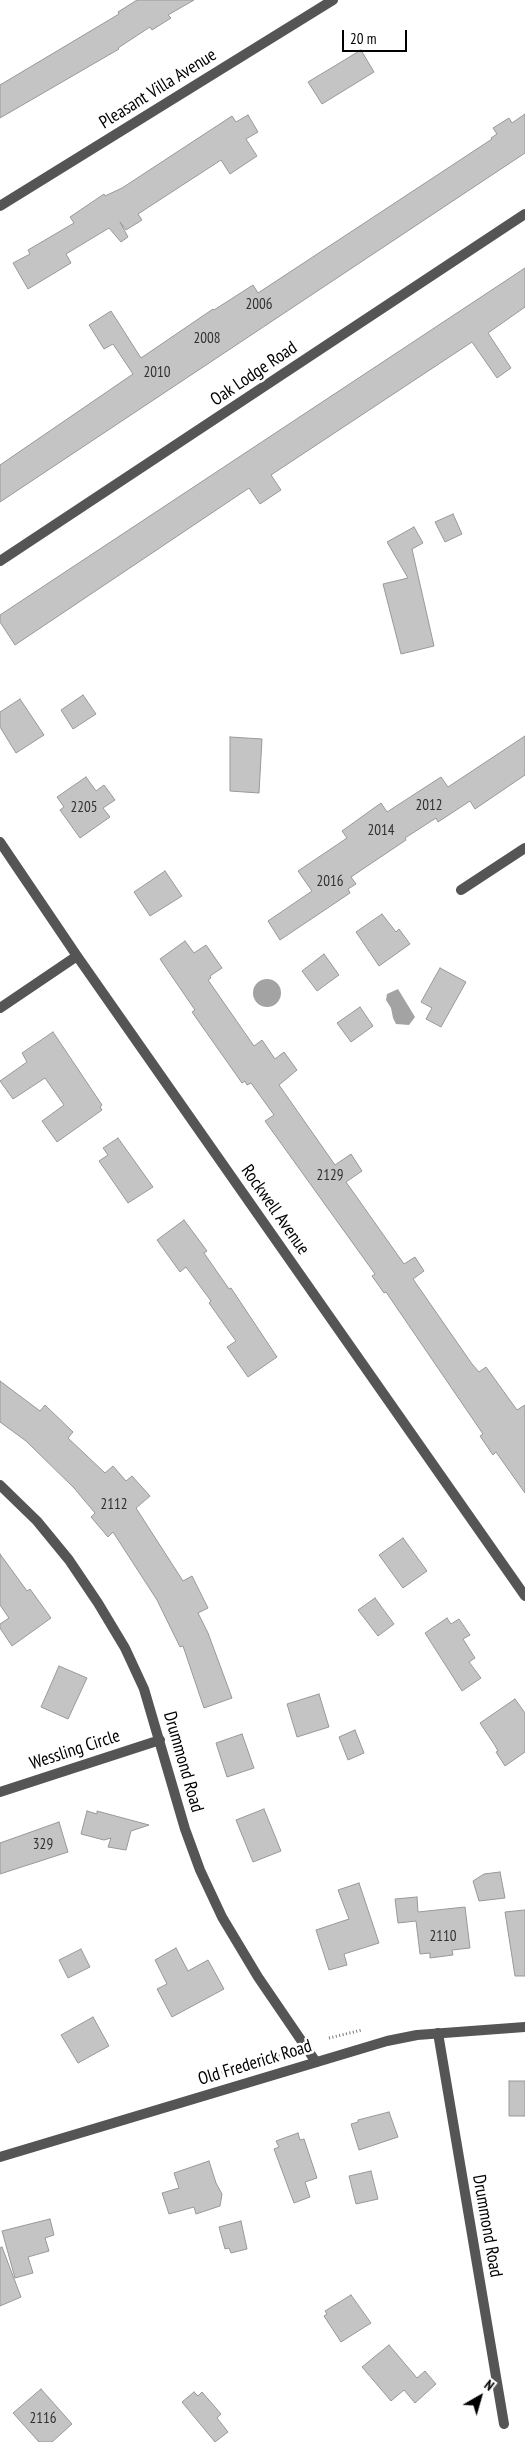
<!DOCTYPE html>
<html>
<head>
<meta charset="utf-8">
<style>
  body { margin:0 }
  #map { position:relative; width:525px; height:2442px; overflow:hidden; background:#fff; font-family:"PT Sans Narrow",sans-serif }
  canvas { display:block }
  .north { position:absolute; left:455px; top:2372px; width:50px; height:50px; -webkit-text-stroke:4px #fff; paint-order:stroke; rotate:38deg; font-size:14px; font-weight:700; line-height:20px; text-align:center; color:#000 }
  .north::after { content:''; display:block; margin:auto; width:18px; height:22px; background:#000; clip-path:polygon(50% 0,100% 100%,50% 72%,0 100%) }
  .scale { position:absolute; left:342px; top:30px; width:65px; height:22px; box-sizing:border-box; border:2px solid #000; border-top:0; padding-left:6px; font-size:15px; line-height:18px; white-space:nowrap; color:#000; -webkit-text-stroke:4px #fff; paint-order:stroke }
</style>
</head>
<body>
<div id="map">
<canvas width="525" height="2442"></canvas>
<div class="north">N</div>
<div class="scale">20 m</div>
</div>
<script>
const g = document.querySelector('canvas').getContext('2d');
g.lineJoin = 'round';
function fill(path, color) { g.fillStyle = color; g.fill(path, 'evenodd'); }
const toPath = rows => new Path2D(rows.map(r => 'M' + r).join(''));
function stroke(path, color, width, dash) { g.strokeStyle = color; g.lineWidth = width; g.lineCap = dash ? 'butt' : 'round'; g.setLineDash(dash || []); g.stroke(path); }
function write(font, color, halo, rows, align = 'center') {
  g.font = font + ' "PT Sans Narrow",sans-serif'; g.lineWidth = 5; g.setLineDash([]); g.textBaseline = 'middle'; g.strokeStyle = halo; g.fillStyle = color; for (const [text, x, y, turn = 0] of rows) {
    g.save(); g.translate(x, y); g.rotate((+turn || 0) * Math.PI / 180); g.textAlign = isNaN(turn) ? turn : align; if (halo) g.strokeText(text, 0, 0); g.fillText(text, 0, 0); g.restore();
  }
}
fill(toPath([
  '253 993a14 14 0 1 1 28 0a14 14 0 1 1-28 0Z',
  [398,989,415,1017,409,1025,396,1024,393,1018,391,1008,386,1000,387,994]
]), '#a3a3a3');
const building = toPath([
  [137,0,194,0,168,15,171,18,152,30,150,27,118,48,119,49,0,118,0,85,119,14,118,12,137,0],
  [361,50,374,72,322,104,308,82,361,50],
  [525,114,525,153,0,502,0,465,133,374,113,344,104,349,89,325,111,311,141,358,213,309,214,310,253,285,258,293,492,139,491,138,497,134,493,128,509,118,512,123,525,114],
  [248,115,258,132,246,139,257,156,230,174,221,160,138,214,142,220,126,230,120,222,128,237,121,242,109,228,66,254,71,263,28,289,13,263,30,254,28,250,74,223,70,217,104,194,105,196,122,188,232,116,236,122,248,115],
  [525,268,525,307,488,333,511,368,497,378,472,342,271,475,281,490,260,504,249,488,15,645,0,622,0,615,525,268],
  [453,514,462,534,445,542,435,522,453,514],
  [414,527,423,543,412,549,434,646,401,654,383,584,408,578,387,542,414,527],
  [83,695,96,714,73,729,61,710,83,695],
  [20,699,44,735,16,753,0,727,0,712,20,699],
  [525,736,525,775,475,809,470,801,438,822,436,818,405,838,406,840,351,877,356,884,348,889,350,893,280,940,268,921,312,891,298,871,347,838,342,831,381,803,387,812,441,777,448,787,525,736],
  [230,737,262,739,259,793,230,791,230,737],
  [86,777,96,791,104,785,115,800,103,808,110,817,80,838,60,810,64,807,57,797,86,777],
  [165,871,182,896,150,916,134,892,165,871],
  [382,914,396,932,399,929,410,944,379,966,356,932,382,914],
  [185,941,194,953,206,945,222,968,210,976,211,978,208,980,254,1046,262,1040,275,1059,284,1052,297,1070,279,1085,335,1165,351,1154,362,1171,346,1182,404,1264,415,1257,424,1271,413,1279,472,1364,479,1372,486,1367,517,1410,525,1405,525,1493,496,1452,493,1455,480,1436,483,1434,386,1292,384,1293,372,1276,375,1274,265,1121,274,1115,251,1083,247,1085,245,1081,242,1083,192,1012,195,1010,160,959,185,941],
  [324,954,339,975,317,991,302,971,324,954],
  [440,968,466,982,441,1027,426,1019,432,1008,421,1002,440,968],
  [360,1007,373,1026,351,1042,337,1023,360,1007],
  [53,1032,102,1105,100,1107,102,1110,57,1142,42,1121,64,1105,45,1078,13,1099,0,1081,27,1062,22,1053,53,1032],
  [118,1138,153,1187,128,1203,99,1161,108,1155,103,1148,118,1138],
  [184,1220,207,1251,204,1253,229,1289,231,1288,277,1357,248,1377,227,1347,236,1341,209,1303,211,1301,186,1267,180,1272,157,1240,184,1220],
  [0,1381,40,1411,45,1405,73,1432,68,1438,105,1473,113,1466,126,1481,132,1476,150,1496,136,1508,183,1581,192,1576,208,1608,198,1613,208,1633,232,1698,204,1708,183,1646,180,1647,157,1600,113,1532,108,1537,91,1517,95,1513,74,1488,26,1441,0,1422,0,1381],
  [403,1538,427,1571,403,1588,379,1555,403,1538],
  [0,1554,27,1591,30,1589,51,1618,12,1646,0,1628,0,1624,9,1618,0,1605,0,1554],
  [375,1598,394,1624,378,1636,358,1610,375,1598],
  [447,1618,451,1624,459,1619,470,1635,463,1639,475,1658,469,1662,481,1678,462,1691,425,1633,447,1618],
  [59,1666,87,1678,68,1719,41,1707,59,1666],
  [319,1694,329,1727,297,1737,287,1704,319,1694],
  [515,1699,525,1713,525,1752,505,1766,496,1752,498,1751,494,1744,480,1723,515,1699],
  [355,1730,364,1753,348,1760,339,1737,355,1730],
  [242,1734,254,1768,227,1777,216,1743,242,1734],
  [264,1809,281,1851,253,1862,236,1820,264,1809],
  [87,1811,97,1814,97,1811,149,1825,131,1831,126,1850,108,1847,111,1838,104,1840,81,1834,87,1811],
  [59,1822,68,1852,0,1874,0,1843,59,1822],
  [500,1872,505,1898,479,1901,473,1881,484,1874,500,1872],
  [359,1883,379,1943,344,1954,347,1965,329,1970,316,1930,349,1919,338,1890,359,1883],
  [417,1897,418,1912,465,1907,470,1948,452,1950,453,1955,430,1958,430,1953,420,1954,416,1921,398,1923,395,1899,417,1897],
  [525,1910,525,1976,515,1976,505,1912,525,1910],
  [176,1948,188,1971,208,1960,224,1989,172,2017,157,1989,167,1984,155,1960,176,1948],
  [81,1949,90,1967,68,1978,59,1960,81,1949],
  [93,2017,109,2046,78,2063,61,2035,93,2017],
  [509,2081,525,2081,525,2116,509,2116,509,2081],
  [389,2112,398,2137,359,2150,351,2124,358,2122,358,2120,389,2112],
  [298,2133,300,2140,304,2139,317,2178,305,2182,310,2197,294,2203,274,2149,279,2147,276,2141,298,2133],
  [209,2161,216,2183,222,2194,220,2206,196,2214,194,2207,169,2214,162,2193,179,2188,174,2173,209,2161],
  [371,2171,378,2199,356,2204,349,2176,371,2171],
  [50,2219,54,2235,45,2238,49,2251,28,2257,33,2273,15,2278,2,2231,50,2219],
  [241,2221,247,2249,231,2253,229,2248,225,2249,219,2227,241,2221],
  [2,2247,21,2297,0,2306,0,2248,2,2247],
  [351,2295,371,2323,341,2342,324,2316,327,2314,325,2311,351,2295],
  [389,2345,417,2378,425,2371,436,2384,415,2403,404,2390,391,2401,362,2367,389,2345],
  [41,2389,72,2424,52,2442,39,2442,13,2413,41,2389],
  [194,2392,198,2396,202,2392,221,2414,217,2418,228,2432,215,2442,182,2402,194,2392]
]);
fill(building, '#c4c4c4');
stroke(building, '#999', 1);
stroke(toPath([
  [329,2038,362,2030],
  [205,2078,285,2053]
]), '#777', 3, [1, 2.5]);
stroke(toPath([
  [0,206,333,0],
  [0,561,525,214],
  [0,842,77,956,525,1596],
  [461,890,525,848],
  [0,1008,77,956],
  [0,1485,37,1521,69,1560,98,1603,125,1648,144,1689,185,1829,200,1870,222,1917,258,1977,316,2062],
  [0,1792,160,1740],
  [438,2033,504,2424]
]), '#555', 10);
stroke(toPath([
  [0,2157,387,2041,417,2035,525,2027]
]), '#555', 10);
write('15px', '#313131', null, [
  ["2006",259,305],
  ["2008",207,339],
  ["2010",157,373],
  ["2012",429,806],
  ["2205",84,808],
  ["2014",381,831],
  ["2016",330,882],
  ["2129",330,1176],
  ["2112",114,1505],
  ["329",43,1845],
  ["2110",443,1937],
  ["2116",43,2419]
]);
write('18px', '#000', '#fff', [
  ["Pleasant Villa Avenue",158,89,-32],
  ["Oak Lodge Road",254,374,-34],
  ["Rockwell Avenue",275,1210,55],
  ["Wessling Circle",75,1750,-18],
  ["Drummond Road",183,1762,74],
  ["Old Frederick Road",255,2063,-17],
  ["Drummond Road",487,2226,80]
]);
</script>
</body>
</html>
